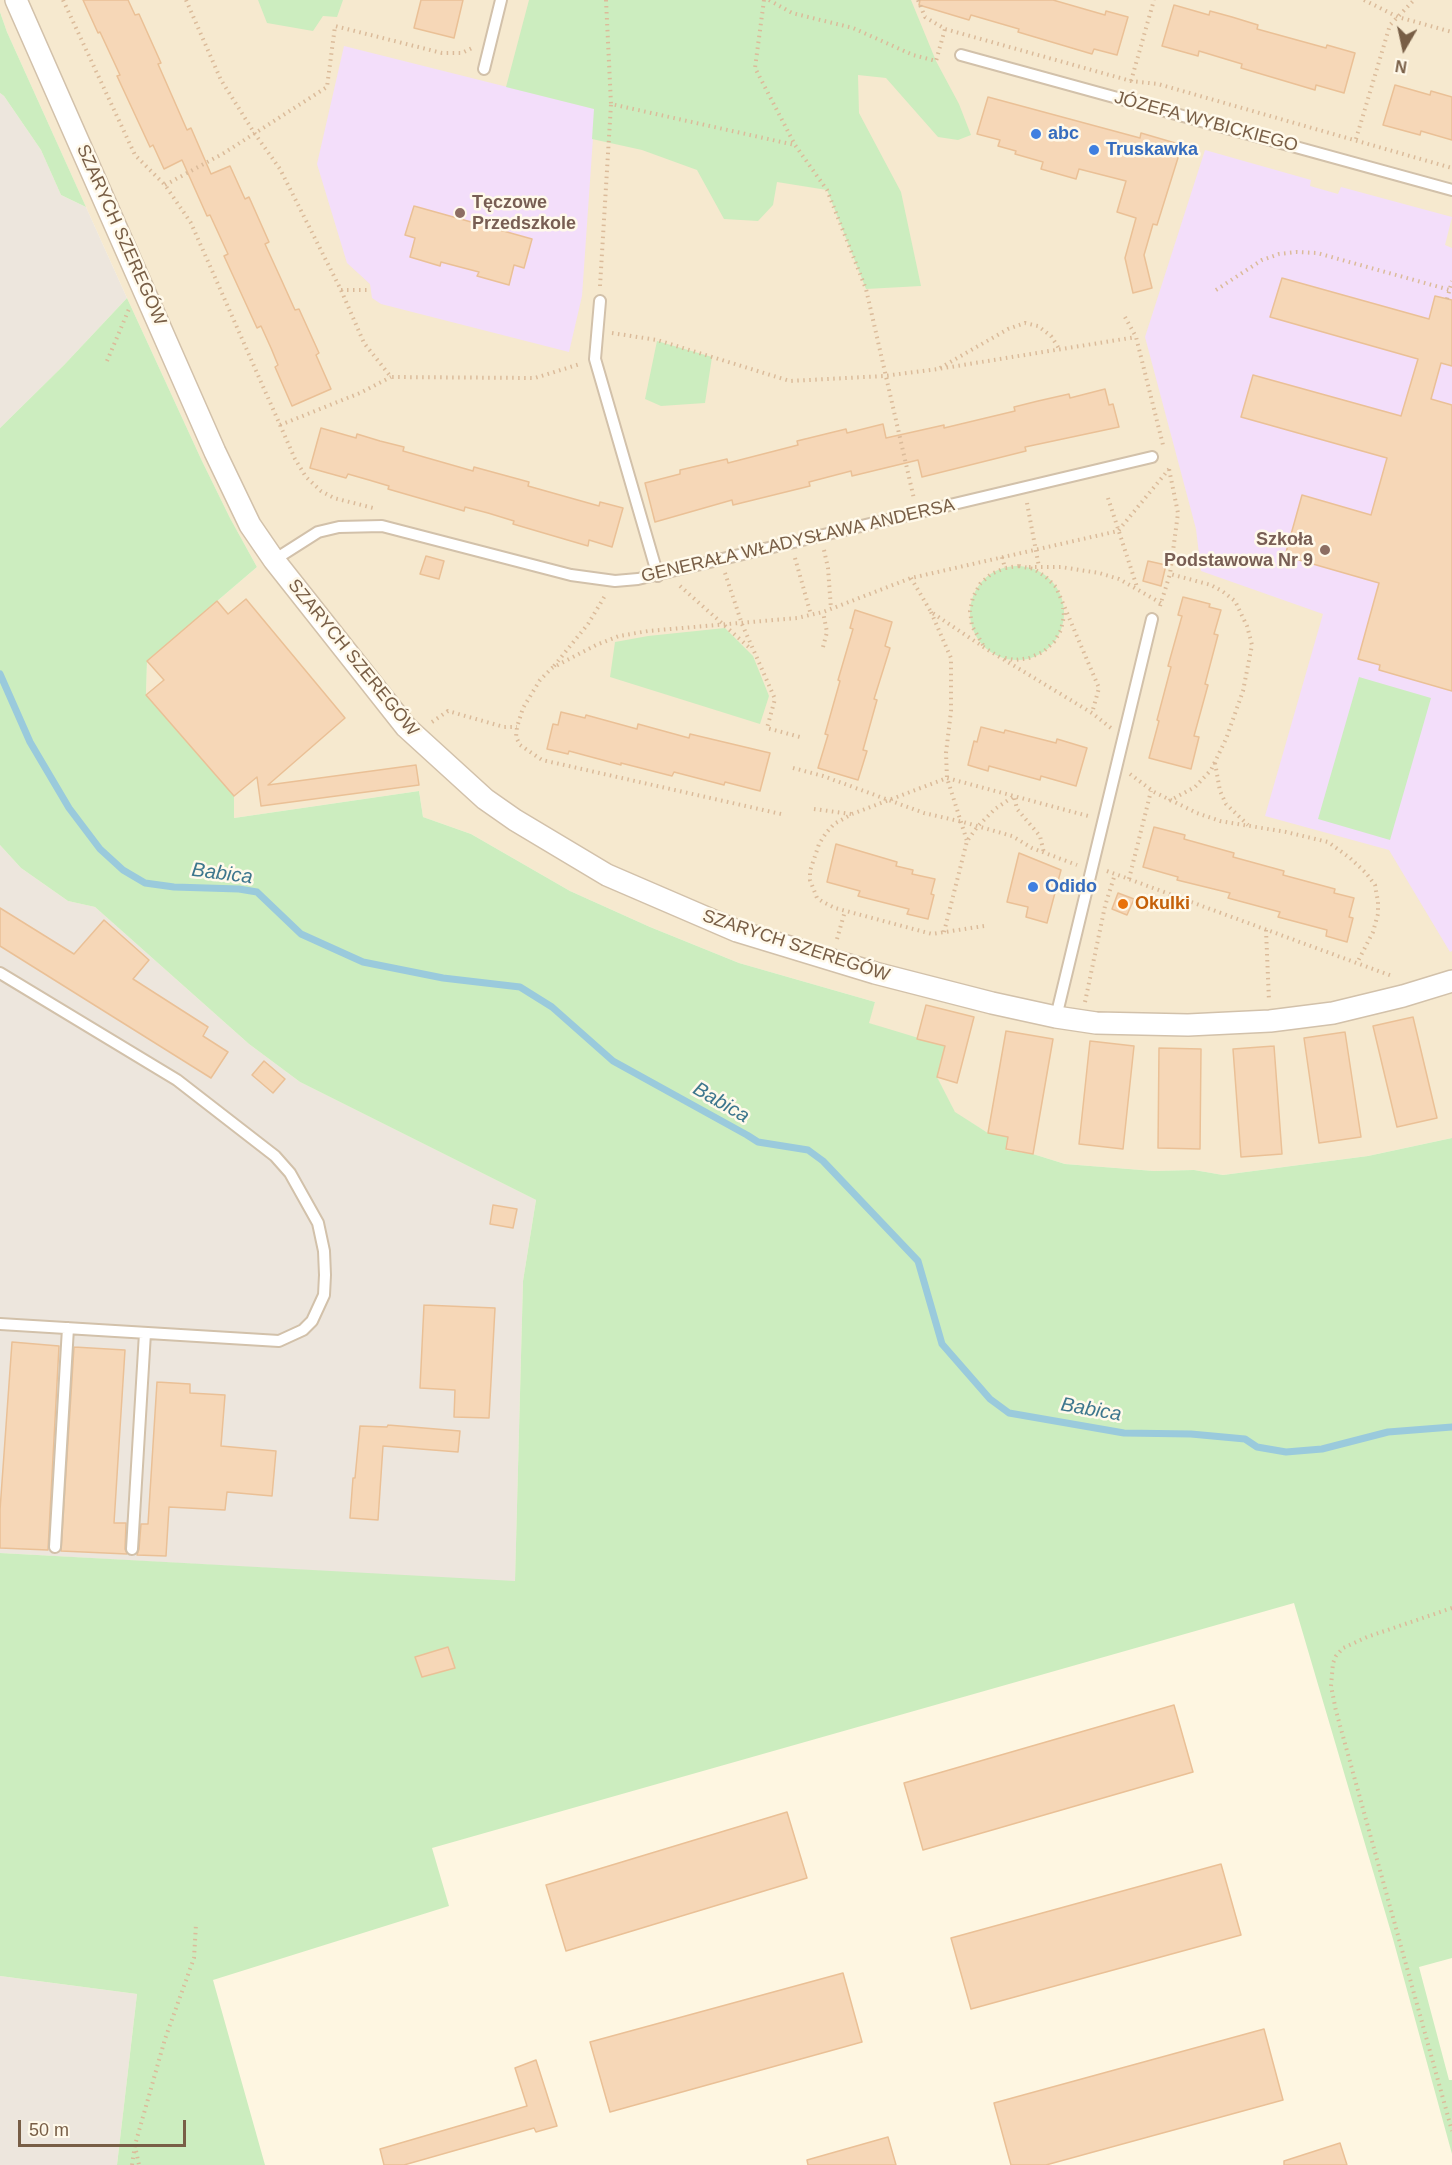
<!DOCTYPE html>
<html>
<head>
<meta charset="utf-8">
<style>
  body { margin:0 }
  #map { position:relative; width:1452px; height:2165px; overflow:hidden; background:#fef6e1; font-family:Helvetica,sans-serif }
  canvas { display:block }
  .north { position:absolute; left:1374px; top:18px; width:60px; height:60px; -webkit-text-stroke:4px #fff9ea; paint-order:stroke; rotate:189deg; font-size:16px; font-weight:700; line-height:24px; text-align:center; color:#785e46 }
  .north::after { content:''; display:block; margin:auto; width:21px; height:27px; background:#785e46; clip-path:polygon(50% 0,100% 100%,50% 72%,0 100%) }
  .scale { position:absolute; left:18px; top:2120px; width:168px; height:27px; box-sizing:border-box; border:3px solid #785e46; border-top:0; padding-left:8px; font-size:18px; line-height:21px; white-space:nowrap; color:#785e46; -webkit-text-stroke:4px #fff9ea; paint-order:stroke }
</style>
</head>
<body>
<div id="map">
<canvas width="1452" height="2165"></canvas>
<div class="north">N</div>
<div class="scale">50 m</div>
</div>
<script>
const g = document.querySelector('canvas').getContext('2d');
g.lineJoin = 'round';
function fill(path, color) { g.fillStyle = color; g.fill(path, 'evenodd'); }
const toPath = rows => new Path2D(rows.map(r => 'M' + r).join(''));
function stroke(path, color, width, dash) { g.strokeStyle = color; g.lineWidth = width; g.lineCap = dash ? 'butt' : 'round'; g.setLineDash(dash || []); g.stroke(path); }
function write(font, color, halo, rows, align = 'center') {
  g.font = font + ' Helvetica,sans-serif'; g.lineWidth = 5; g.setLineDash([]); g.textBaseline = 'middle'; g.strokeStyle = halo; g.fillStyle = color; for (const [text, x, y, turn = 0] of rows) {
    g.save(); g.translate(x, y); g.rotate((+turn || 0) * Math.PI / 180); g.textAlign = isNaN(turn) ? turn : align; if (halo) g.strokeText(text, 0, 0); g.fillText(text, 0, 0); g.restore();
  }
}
fill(toPath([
  [0,0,1452,0,1452,1138,1368,1156,1223,1175,1194,1170,1154,1171,1065,1164,1033,1154,1006,1149,1008,1137,988,1133,955,1113,917,1039,868,1023,875,1002,739,963,650,927,570,891,471,834,423,817,419,791,234,818,234,796,146,695,147,661,257,567,230,518,202,461,127,298,7,32,0,12]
]), '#f6e9cf');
fill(toPath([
  [0,93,4,96,41,150,61,195,86,207,127,298,64,365,0,428],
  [0,845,21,868,68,901,95,907,249,1044,300,1082,536,1200,523,1281,515,1582,0,1553],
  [0,1976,137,1994,117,2165,0,2165]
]), '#ede6dd');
fill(toPath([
  [344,46,595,109,582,296,569,352,381,304,372,298,370,284,347,263,317,164],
  [1205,150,1311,180,1310,186,1338,194,1341,187,1452,217,1445,245,1452,248,1452,951,1450,952,1389,850,1265,816,1323,614,1201,571,1196,529,1145,337]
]), '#f3defa');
fill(toPath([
  [258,0,343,0,337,17,323,16,313,31,267,23],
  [529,0,911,0,936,61,959,104,971,135,958,140,938,137,886,78,858,75,859,113,901,192,921,286,866,289,827,190,777,182,773,205,758,221,724,219,697,170,642,150,592,139,594,109,506,87],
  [0,12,7,32,86,207,61,195,41,150,4,96,0,93],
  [127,298,202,461,230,518,257,567,147,661,146,695,234,796,234,818,419,791,423,817,471,834,570,891,650,927,739,963,875,1002,869,1023,945,1046,937,1077,955,1112,988,1133,1008,1137,1006,1150,1033,1154,1065,1164,1154,1171,1194,1170,1223,1175,1368,1156,1452,1138,1452,1958,1419,1967,1449,2080,1452,2080,1452,2154,1393,1939,1294,1603,432,1848,449,1906,213,1980,265,2165,117,2165,137,1994,0,1976,0,1553,515,1581,523,1281,536,1200,300,1082,249,1044,95,907,68,901,21,868,0,845,0,428,64,365],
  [657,341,712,357,705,403,661,406,645,399],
  '970 613a47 47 0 1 1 94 0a47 47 0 1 1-94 0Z',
  [725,628,753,656,769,696,760,724,610,677,615,642,648,636],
  [1359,677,1431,698,1390,840,1318,819]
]), '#ccedbf');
stroke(toPath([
  [0,674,30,742,69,808,100,849,123,870,145,883,174,887,239,889,257,892,301,934,363,962,443,978,520,987,552,1007,613,1061,747,1135,758,1142,808,1150,823,1161,918,1261,942,1344,990,1399,1009,1413,1124,1433,1191,1434,1245,1439,1257,1447,1286,1452,1322,1449,1388,1432,1452,1427]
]), '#9acadc', 7);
const building = toPath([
  [83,0,128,0,135,15,139,14,161,63,158,64,187,130,191,128,211,174,230,166,245,199,249,197,269,242,265,244,281,279,295,310,299,309,319,353,316,355,331,389,292,406,275,367,278,365,271,348,261,326,257,328,224,256,228,254,210,215,207,216,182,160,164,169,153,145,150,147,117,76,120,75,100,32,98,33,83,0],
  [421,0,463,0,454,38,414,28,421,0],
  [920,0,1053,0,1105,15,1106,11,1128,17,1117,55,1094,49,1092,54,1018,32,1019,29,971,15,969,20,919,5,920,0],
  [1174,5,1209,15,1210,11,1232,17,1258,25,1257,29,1326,48,1327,45,1355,53,1344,93,1316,85,1315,90,1241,68,1242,64,1199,51,1198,56,1162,46,1174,5],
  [1395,85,1430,95,1431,91,1452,97,1452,140,1421,131,1420,135,1383,125,1395,85],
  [988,97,1140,138,1141,133,1182,145,1157,225,1153,224,1144,255,1152,288,1133,293,1125,258,1136,218,1117,212,1126,181,1079,169,1076,179,1041,169,1043,162,1015,154,1016,151,998,146,1000,140,977,134,988,97],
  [414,206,532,239,524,268,514,265,509,285,477,276,479,272,441,262,440,266,410,257,415,238,405,235,414,206],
  [1282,278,1429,319,1435,296,1452,300,1452,366,1441,363,1431,399,1452,405,1452,691,1379,670,1380,665,1358,659,1379,583,1285,556,1302,495,1371,515,1387,458,1241,417,1253,375,1401,416,1418,359,1270,317,1282,278],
  [1105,389,1109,405,1113,404,1119,427,1025,447,1026,451,922,477,918,460,852,476,851,471,809,482,810,486,733,505,732,500,655,522,645,483,680,474,680,470,727,459,728,463,798,445,797,441,846,429,847,433,883,424,886,438,944,425,944,428,1015,411,1014,407,1038,401,1069,394,1070,398,1105,389],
  [321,428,356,438,357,434,380,441,404,447,403,451,473,471,474,467,529,482,528,486,599,506,600,502,623,508,612,547,589,540,588,546,513,524,514,521,488,513,465,507,464,511,388,489,389,486,369,480,348,474,346,478,310,468,321,428],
  [426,556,444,561,439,579,420,574,426,556],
  [1148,561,1166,565,1161,586,1143,581,1148,561],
  [1183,597,1210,604,1209,607,1221,610,1214,634,1218,635,1205,684,1208,685,1194,736,1199,737,1191,769,1149,758,1159,721,1157,720,1171,667,1168,666,1182,616,1178,615,1183,597],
  [246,599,345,718,268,785,416,765,419,785,261,806,257,777,234,796,146,695,164,680,147,661,217,601,228,614,246,599],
  [855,610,892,622,885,646,890,648,874,699,877,700,863,750,867,751,858,780,818,768,828,735,825,734,840,681,838,680,853,629,850,628,855,610],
  [561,712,585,718,586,715,637,729,638,724,689,738,690,734,770,753,760,791,725,782,724,785,674,772,672,776,621,763,621,765,569,751,568,754,547,749,553,724,558,725,561,712],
  [981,727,1004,733,1005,730,1056,743,1057,739,1087,748,1076,786,1041,776,1040,780,989,766,988,771,968,765,974,741,977,742,981,727],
  [1154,827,1185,835,1184,839,1234,853,1233,857,1284,871,1283,875,1335,889,1334,893,1354,898,1349,917,1353,918,1347,942,1326,936,1327,930,1278,917,1280,912,1228,898,1230,893,1177,880,1178,877,1143,867,1154,827],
  [836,844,897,862,896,866,913,870,912,874,935,879,931,894,934,895,928,919,907,914,909,909,858,896,860,891,827,882,836,844],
  [1019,853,1061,870,1047,923,1026,917,1028,907,1007,902,1019,853],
  [1118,893,1134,899,1127,915,1112,909,1118,893],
  [0,908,74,954,104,920,149,960,133,979,208,1027,203,1036,228,1052,211,1078,0,946,0,908],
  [926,1005,974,1017,957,1083,937,1077,945,1046,917,1039,926,1005],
  [1413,1017,1437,1118,1397,1127,1373,1026,1413,1017],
  [1006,1031,1053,1039,1033,1154,1006,1149,1008,1137,988,1133,1006,1031],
  [1345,1032,1361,1137,1319,1143,1304,1038,1345,1032],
  [1090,1041,1134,1046,1123,1149,1079,1144,1090,1041],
  [1274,1046,1282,1154,1241,1157,1233,1049,1274,1046],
  [1159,1048,1201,1049,1200,1149,1158,1148,1159,1048],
  [264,1061,285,1079,273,1093,252,1075,264,1061],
  [493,1205,517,1209,513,1228,490,1224,493,1205],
  [424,1305,495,1308,489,1418,454,1417,455,1390,420,1388,424,1305],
  [12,1342,59,1346,48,1550,0,1548,0,1510,12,1342],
  [74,1347,125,1350,114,1523,126,1523,125,1549,127,1554,61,1551,74,1347],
  [157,1382,190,1384,190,1393,225,1395,221,1446,276,1451,272,1496,227,1492,225,1510,169,1507,166,1556,137,1555,139,1549,141,1524,148,1524,157,1382],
  [388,1425,460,1431,458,1452,383,1446,378,1520,350,1518,353,1478,355,1478,360,1426,387,1427,388,1425],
  [448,1647,455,1668,422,1677,415,1657,448,1647],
  [1174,1705,1193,1772,923,1850,904,1783,1174,1705],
  [787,1812,807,1878,566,1951,546,1885,787,1812],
  [1221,1864,1241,1935,971,2009,951,1938,1221,1864],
  [843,1973,862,2042,610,2112,590,2042,843,1973],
  [1264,2029,1283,2100,1046,2165,1011,2165,994,2103,1264,2029],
  [536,2060,557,2126,536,2132,534,2128,404,2165,384,2165,380,2149,527,2106,515,2068,536,2060],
  [888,2137,896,2165,808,2165,807,2160,888,2137],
  [1340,2143,1347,2165,1284,2165,1284,2161,1340,2143]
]);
fill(building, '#f6d7b7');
stroke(building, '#eac096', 1.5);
const lane = toPath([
  [961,55,1452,190],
  [484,69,501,0],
  [600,301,595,359,658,576],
  [274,560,318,532,339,527,382,526,571,575,615,581,638,579,1152,457],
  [0,973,177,1080,275,1156,290,1173,318,1223,324,1251,325,1275,324,1295,312,1321,303,1330,279,1341,0,1324],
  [1056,1017,1152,619],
  [55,1547,68,1328],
  [132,1549,145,1333]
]);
const street = toPath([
  [16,0,215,452,250,525,274,560,406,727,485,799,515,820,607,875,737,931,875,973,992,1003,1056,1017,1096,1023,1188,1025,1270,1021,1333,1013,1403,996,1452,981]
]);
stroke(lane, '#d2c1aa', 14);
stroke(street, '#d2c1aa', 24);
stroke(toPath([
  [63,0,135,155,165,185,191,223,295,459,306,477,321,491,334,498,373,508],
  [186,0,221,80,255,134,280,169,341,290,364,343,391,377,535,378,580,364],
  [606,0,611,104,795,145],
  [764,0,755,68,795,145,827,190,866,289,914,499],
  [769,0,792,13,853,28,913,55,936,61,945,29],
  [918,0,925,17,945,29,1131,81,1158,84,1452,168],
  [1364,0,1398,17,1452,32],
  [1131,81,1154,0],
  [1356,139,1390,25,1414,0],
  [165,185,224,153,327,87,335,26,442,53,462,53,472,48],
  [600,286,611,104],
  [341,290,371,290],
  [1216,290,1262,260,1279,254,1296,252,1317,253,1450,290],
  [1447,299,1452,281],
  [1125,317,1136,337,1163,445],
  [612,333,657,340,790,381,884,376,938,369,1136,337],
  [107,361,129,309],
  [940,368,1008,329,1025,323,1038,326,1051,336,1060,350],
  [280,425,360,393,391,377],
  [1108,498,1137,587],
  [1027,503,1039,567],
  [824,550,828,568,831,609],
  [1002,557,1005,568,1019,566],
  [795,558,811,615],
  [1019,566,1034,569,1046,577,1056,587,1099,688,1092,713],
  [1029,567,1061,567,1099,573,1119,579,1161,603],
  [725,573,742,624,775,699,767,728,800,737],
  [911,578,931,612,988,650,1092,713,1111,728],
  [680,586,751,649],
  [1160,606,1170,574,1178,513,1169,469],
  [931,612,951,658,951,711,946,753,947,778,967,841],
  [983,645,972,626,970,611,973,597,980,584,991,574,1005,568],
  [823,647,827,632,823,612],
  [1005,658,1015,660,1029,658,1043,652,1054,642,1061,630,1064,616,1063,608],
  [554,666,588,624,606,594],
  [432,722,448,711,504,727,517,727],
  [1215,763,1220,791,1226,804,1248,825],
  [793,768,823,776,924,813,963,822,1012,836,1032,848,1077,865],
  [1130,774,1154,792,1197,813,1220,821,1286,832,1328,842,1350,858,1366,873,1375,885,1378,902,1378,914,1373,932,1357,963],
  [1169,801,1195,787,1211,770,1226,739,1243,691,1252,645,1247,626,1235,601,1222,591,1211,585,1170,574],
  [814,809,851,814],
  [781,814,542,760,520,745,516,737,517,727,523,708,540,680,552,668,596,645,619,636,648,631,797,618,823,612,911,578,1118,531,1169,469],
  [1107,871,1392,976],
  [1129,879,1151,791],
  [984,926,932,934,835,908,823,902,817,898,810,880,810,871,819,844,826,833,834,824,852,814,947,778,1088,816],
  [1266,930,1269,1001],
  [944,932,967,841,978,826,995,809,1014,796,1017,809,1040,836,1044,853],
  [837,939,845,911],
  [1085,1002,1105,906,1115,874],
  [1452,1608,1367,1637,1343,1648,1336,1656,1333,1663,1331,1686,1336,1711,1452,2131],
  [136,2151,139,2165],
  [132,2165,135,2145,165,2039,194,1958,196,1924]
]), '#dbbb9a', 4, [1.5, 4.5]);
stroke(lane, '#fff', 10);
stroke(street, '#fff', 21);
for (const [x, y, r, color] of [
  [1036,134,6,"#3f7fe0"],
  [1094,150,6,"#3f7fe0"],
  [460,213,6,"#8d6e63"],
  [1325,550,6,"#8d6e63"],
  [1033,887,6,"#3f7fe0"],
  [1123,904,6,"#e8710a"]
]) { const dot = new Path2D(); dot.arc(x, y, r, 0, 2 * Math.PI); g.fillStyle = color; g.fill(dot); stroke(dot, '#fff9ea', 2); }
write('18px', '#785e46', '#fff9ea', [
  ["JÓZEFA WYBICKIEGO",1206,122,15],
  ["SZARYCH SZEREGÓW",121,235,66],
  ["GENERAŁA WŁADYSŁAWA ANDERSA",798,541,-13],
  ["SZARYCH SZEREGÓW",353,658,51],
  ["SZARYCH SZEREGÓW",796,946,18]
]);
write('bold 18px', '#366cbe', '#fff9ea', [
  ["abc",1048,134],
  ["Truskawka",1106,150],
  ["Odido",1045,887]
], 'left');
write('bold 18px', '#785e54', '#fff9ea', [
  ["Tęczowe",472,203],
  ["Przedszkole",472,224],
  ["Szkoła",1313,540,"right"],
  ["Podstawowa Nr 9",1313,561,"right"]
], 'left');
write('bold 18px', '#c56008', '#fff9ea', [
  ["Okulki",1135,904]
], 'left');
write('italic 20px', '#3d768d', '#fff9ea', [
  ["Babica",222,874,7],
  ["Babica",721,1103,30],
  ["Babica",1091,1410,10]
]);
</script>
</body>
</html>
